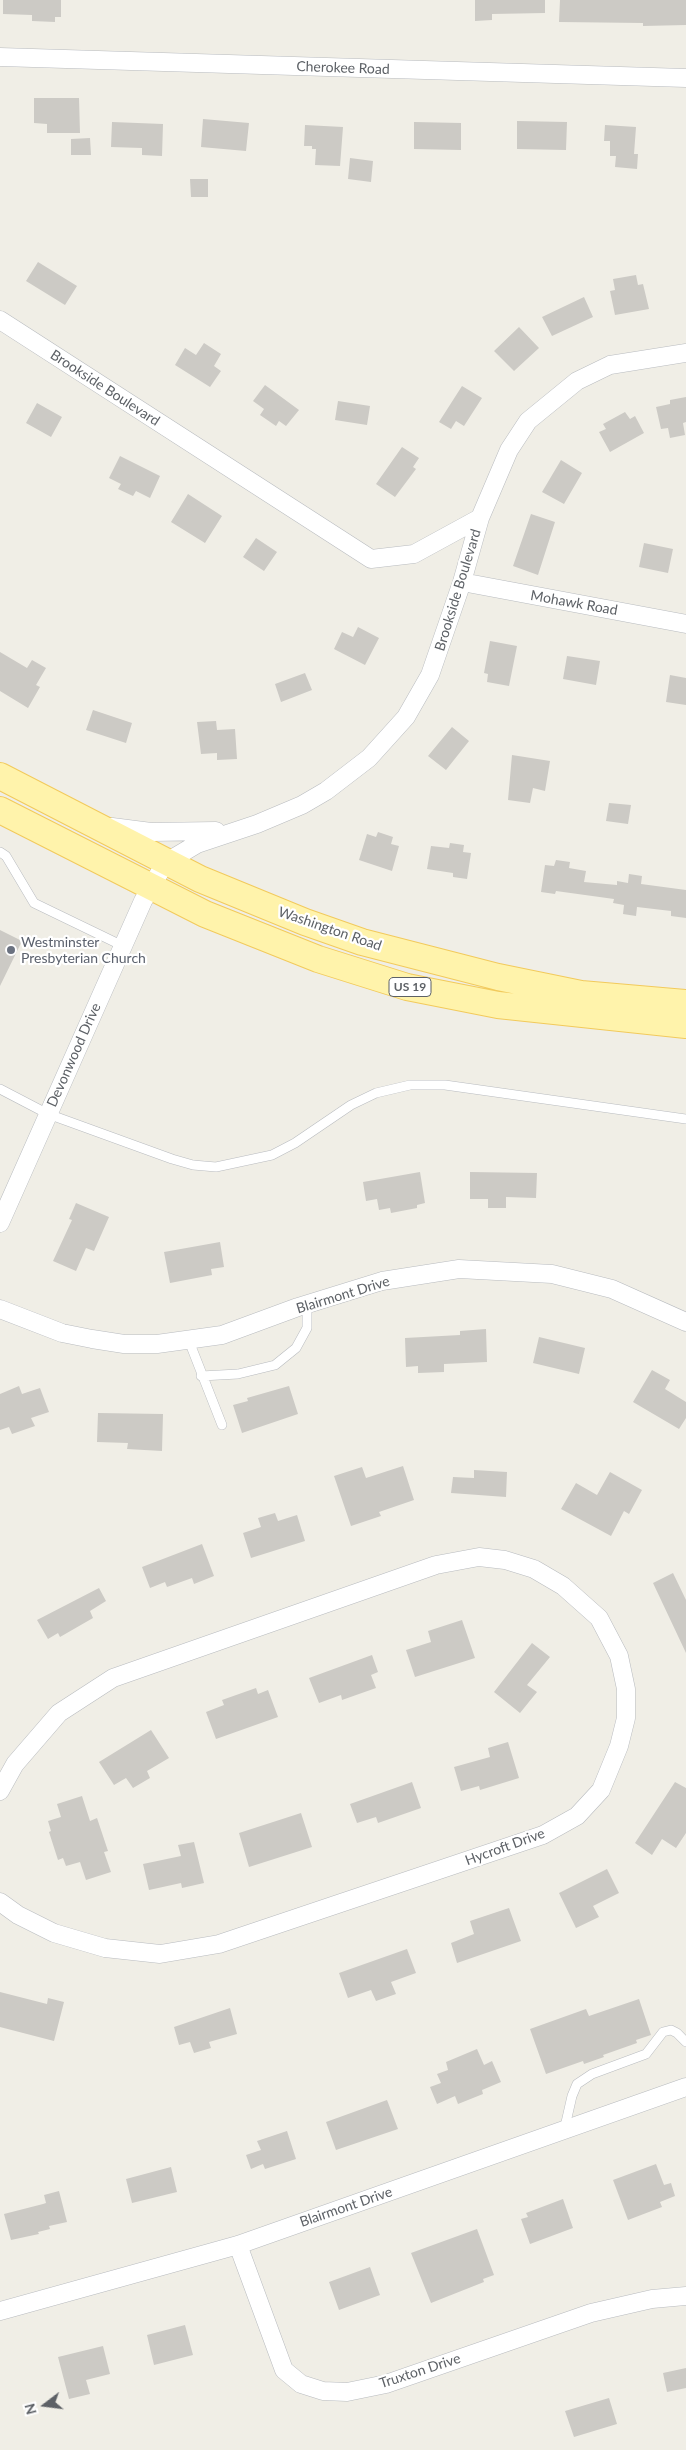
<!DOCTYPE html>
<html>
<head>
<meta charset="utf-8">
<style>
  body { margin:0 }
  #map { position:relative; width:686px; height:2450px; overflow:hidden; background:#f0eee6; font-family:Lato,sans-serif }
  canvas { display:block }
  .north { position:absolute; left:20px; top:2380px; width:50px; height:50px; -webkit-text-stroke:4px #fff; paint-order:stroke; rotate:255deg; font-size:14px; font-weight:700; line-height:20px; text-align:center; color:#5d6166 }
  .north::after { content:''; display:block; margin:auto; width:18px; height:22px; background:#5d6166; clip-path:polygon(50% 0,100% 100%,50% 72%,0 100%) }
</style>
</head>
<body>
<div id="map">
<canvas width="686" height="2450"></canvas>
<div class="north">N</div>
</div>
<script>
const g = document.querySelector('canvas').getContext('2d');
g.lineJoin = 'round';
function fill(path, color) { g.fillStyle = color; g.fill(path, 'evenodd'); }
const toPath = rows => new Path2D(rows.map(r => 'M' + r).join(''));
function stroke(path, color, width, dash) { g.strokeStyle = color; g.lineWidth = width; g.lineCap = dash ? 'butt' : 'round'; g.setLineDash(dash || []); g.stroke(path); }
function write(font, color, halo, rows, align = 'center') {
  g.font = font + ' Lato,sans-serif'; g.lineWidth = 4.5; g.setLineDash([]); g.textBaseline = 'middle'; g.strokeStyle = halo; g.fillStyle = color; for (const [text, x, y, turn = 0] of rows) {
    g.save(); g.translate(x, y); g.rotate((+turn || 0) * Math.PI / 180); g.textAlign = isNaN(turn) ? turn : align; if (halo) g.strokeText(text, 0, 0); g.fillText(text, 0, 0); g.restore();
  }
}
fill(toPath([
  [3,0,61,0,61,17,55,17,55,22,32,21,32,15,3,14],
  [475,0,545,0,545,13,492,14,492,20,475,21],
  [560,0,686,0,686,25,643,26,643,23,559,22],
  [34,98,79,98,80,133,47,133,47,124,34,123],
  [203,119,249,123,246,151,201,147],
  [517,121,567,122,566,150,517,149],
  [112,122,163,124,162,156,142,155,142,148,111,147],
  [414,122,461,123,461,150,414,149],
  [305,125,343,127,340,166,315,165,316,149,312,149,312,146,304,146],
  [605,125,636,127,634,154,638,154,637,169,615,167,616,156,610,156,610,141,604,141],
  [90,138,91,155,71,155,71,139],
  [350,158,373,161,371,182,348,179],
  [190,179,208,179,208,197,191,197],
  [38,262,77,286,65,305,26,281],
  [636,275,638,285,643,284,649,309,615,315,610,291,615,290,613,279],
  [584,297,593,317,552,336,542,317],
  [519,327,539,348,514,371,494,351],
  [204,343,221,354,214,366,221,371,210,387,175,365,185,348,196,355],
  [265,385,299,410,286,426,279,421,276,426,260,415,264,409,253,401],
  [462,386,482,398,464,426,456,421,451,429,439,422],
  [686,397,686,422,683,423,685,435,670,438,668,428,661,429,656,407,670,404,670,400],
  [338,401,370,406,367,425,335,420],
  [37,403,62,417,51,437,26,423],
  [625,412,630,419,635,416,644,433,610,452,599,432,606,429,603,424],
  [402,447,419,458,413,467,416,469,395,497,376,484],
  [120,456,160,476,150,498,136,491,133,496,118,489,121,484,109,478],
  [561,460,582,473,564,504,542,492],
  [188,494,222,516,205,543,171,522],
  [531,514,555,522,538,575,513,566],
  [256,538,277,552,264,571,243,557],
  [644,543,673,549,668,573,639,567],
  [358,627,379,638,365,665,334,649,342,632,353,637],
  [490,641,517,646,509,686,487,682,488,674,484,673],
  [0,652,27,668,32,660,46,668,36,685,40,687,28,708,0,691],
  [567,656,600,661,596,685,563,679],
  [305,673,312,690,281,702,275,684],
  [670,675,686,678,686,705,666,702],
  [93,710,132,723,126,743,86,730],
  [216,721,217,730,235,729,237,759,217,760,217,753,201,754,197,722],
  [452,727,469,741,446,770,428,756],
  [512,755,550,761,545,791,533,788,530,803,508,800],
  [609,803,631,805,628,824,606,821],
  [378,832,393,837,391,844,399,846,392,871,359,860,367,834,376,837],
  [450,843,464,845,463,852,471,853,467,879,453,877,453,873,427,869,431,846,449,848],
  [556,860,570,862,569,868,586,871,584,882,617,885,617,881,628,883,629,874,642,876,641,884,686,890,686,918,671,916,671,911,637,907,636,916,623,914,624,905,613,903,614,899,556,891,555,894,541,892,545,865,554,866],
  [0,930,22,941,0,986],
  [420,1172,425,1203,417,1205,417,1208,391,1213,390,1208,379,1210,377,1199,366,1201,363,1182],
  [470,1172,537,1173,536,1198,506,1197,506,1208,488,1208,488,1199,470,1199],
  [76,1203,109,1217,94,1251,86,1248,76,1271,53,1261,72,1220,69,1219],
  [220,1242,224,1267,211,1269,212,1275,170,1283,164,1252],
  [486,1329,487,1362,444,1364,444,1372,418,1373,418,1366,406,1367,405,1338,460,1335,460,1331],
  [539,1337,585,1348,579,1374,533,1363],
  [652,1370,670,1380,665,1389,686,1402,686,1418,679,1429,633,1402],
  [19,1386,22,1394,40,1388,49,1412,31,1418,35,1426,12,1434,9,1427,0,1430,0,1394],
  [289,1386,298,1414,242,1433,233,1405,248,1401,247,1398],
  [98,1413,163,1414,162,1451,127,1449,128,1443,97,1442],
  [403,1466,414,1500,379,1512,381,1516,351,1526,334,1476,362,1467,366,1478],
  [474,1470,507,1472,506,1497,451,1493,453,1477,474,1478],
  [610,1472,642,1490,629,1514,624,1511,611,1536,561,1509,576,1483,597,1495],
  [275,1513,278,1521,297,1515,305,1541,251,1558,243,1533,261,1527,258,1518],
  [202,1544,214,1576,194,1584,192,1578,167,1587,165,1582,150,1588,142,1567],
  [673,1573,686,1600,686,1653,653,1583],
  [99,1588,106,1601,90,1611,93,1618,60,1637,58,1633,48,1639,37,1620],
  [462,1620,475,1658,415,1677,406,1650,431,1642,428,1631],
  [532,1643,550,1657,527,1685,537,1692,520,1713,494,1692],
  [372,1655,378,1672,371,1675,376,1688,342,1700,341,1695,319,1703,309,1678],
  [256,1688,258,1694,268,1690,278,1717,216,1739,206,1712,224,1705,222,1700],
  [151,1730,169,1758,147,1771,150,1778,133,1788,126,1778,114,1785,99,1762],
  [508,1742,519,1778,480,1790,479,1786,461,1791,454,1767,490,1757,488,1748],
  [412,1782,421,1808,378,1823,376,1817,357,1823,350,1804],
  [675,1782,686,1788,686,1833,676,1848,662,1839,652,1855,635,1843],
  [82,1796,90,1821,97,1818,108,1851,104,1852,111,1872,86,1880,80,1862,66,1866,63,1858,58,1860,49,1832,51,1831,48,1821,61,1817,57,1804],
  [301,1813,312,1847,249,1867,239,1833],
  [194,1842,204,1883,182,1888,181,1883,149,1890,143,1864,181,1856,178,1845],
  [607,1869,619,1893,593,1906,599,1917,576,1928,559,1893],
  [509,1908,521,1941,457,1963,451,1943,474,1934,470,1921],
  [407,1949,416,1973,391,1982,396,1994,376,2001,371,1990,348,1998,339,1973],
  [0,1992,47,2004,48,1998,64,2002,54,2041,0,2027],
  [639,1999,651,2035,636,2040,637,2043,603,2055,604,2057,584,2064,583,2061,546,2074,530,2029,586,2009,589,2016],
  [230,2008,237,2034,209,2042,211,2048,194,2053,190,2042,179,2045,174,2027],
  [477,2049,484,2065,492,2061,501,2082,482,2090,483,2094,458,2104,455,2096,437,2104,430,2087,441,2083,437,2074,448,2070,446,2062],
  [387,2100,398,2129,336,2150,326,2122],
  [287,2131,296,2159,265,2169,263,2164,251,2169,246,2155,261,2150,257,2141],
  [656,2164,664,2185,671,2183,675,2196,660,2202,662,2207,628,2220,613,2180],
  [171,2167,177,2192,132,2203,126,2179],
  [59,2191,67,2222,49,2226,50,2229,38,2232,39,2234,11,2240,4,2214,43,2204,46,2203,44,2195],
  [563,2199,573,2228,530,2244,521,2219,528,2217,526,2213],
  [477,2229,494,2275,483,2279,484,2282,431,2303,411,2253],
  [370,2267,380,2295,339,2310,329,2282],
  [185,2325,193,2355,154,2365,147,2335],
  [103,2346,110,2374,86,2380,90,2394,69,2399,58,2357],
  [686,2368,686,2388,667,2392,663,2373],
  [609,2398,617,2424,574,2437,565,2411]
]), '#cccac5');
const lane = toPath([
  [0,852,6,856,34,903,123,946],
  [0,1089,48,1114,172,1159,193,1165,216,1167,272,1155,295,1143,351,1105,376,1093,410,1085,445,1085,686,1119],
  [189,1341,222,1425],
  [201,1376,238,1374,275,1365,296,1348,307,1328,307,1304],
  [564,2131,572,2096,577,2084,592,2074,646,2054,663,2032,671,2030,677,2033,686,2042]
]);
const street = toPath([
  [0,57,686,78],
  [0,320,371,559,414,554,480,518],
  [462,582,686,624],
  [112,827,151,832,216,831],
  [0,1223,143,901,165,863,197,844,257,824,302,805,326,791,369,758,406,717,430,675,462,582,480,518,509,450,528,421,577,381,610,365,686,353],
  [0,1309,62,1333,92,1339,124,1344,157,1344,222,1335,298,1307,382,1281,459,1269,552,1274,612,1289,686,1322],
  [0,1791,15,1764,59,1713,113,1678,436,1565,479,1557,505,1560,534,1569,563,1586,599,1618,619,1656,626,1689,626,1718,619,1746,601,1790,577,1816,543,1835,219,1944,160,1954,105,1948,54,1933,18,1915,0,1902],
  [238,2245,284,2370,301,2384,323,2391,347,2392,386,2384,591,2313,652,2299,686,2296],
  [0,2311,238,2245,686,2087]
]);
const primary = toPath([
  [0,776,200,879,305,922,362,942,498,977,581,994,686,1003],
  [0,810,205,914,318,959,407,987,498,1005,686,1025]
]);
stroke(lane, '#b8bbbf', 10);
stroke(street, '#b8bbbf', 19);
stroke(primary, '#f2ca5c', 28);
stroke(lane, '#fff', 9);
stroke(street, '#fff', 18);
stroke(primary, '#fff3ab', 26);
for (const [x, y, r, color] of [
  [11,950,5,"#6b7280"]
]) { const dot = new Path2D(); dot.arc(x, y, r, 0, 2 * Math.PI); g.fillStyle = color; g.fill(dot); stroke(dot, '#fff', 2); }
for (const [x, y, w] of [
  [410,987,42]
]) { const box = new Path2D(); box.roundRect(x - w / 2, y - 9.5, w, 19, 4); g.fillStyle = '#fff'; g.fill(box); stroke(box, '#5d6166', 1); }
write('bold 12px', '#5d6166', null, [
  ["US 19",410,987]
]);
write('14px', '#5d6166', '#fff', [
  ["Cherokee Road",343,68,2],
  ["Brookside Boulevard",105,388,33],
  ["Brookside Boulevard",458,590,-73],
  ["Mohawk Road",574,603,10],
  ["Washington Road",330,929,19],
  ["Devonwood Drive",74,1055,-66],
  ["Blairmont Drive",343,1295,-17],
  ["Hycroft Drive",505,1847,-20],
  ["Blairmont Drive",346,2207,-19],
  ["Truxton Drive",420,2371,-18]
]);
write('14px', '#5b616d', '#fff', [
  ["Westminster",21,942],
  ["Presbyterian Church",21,958]
], 'left');
</script>
</body>
</html>
